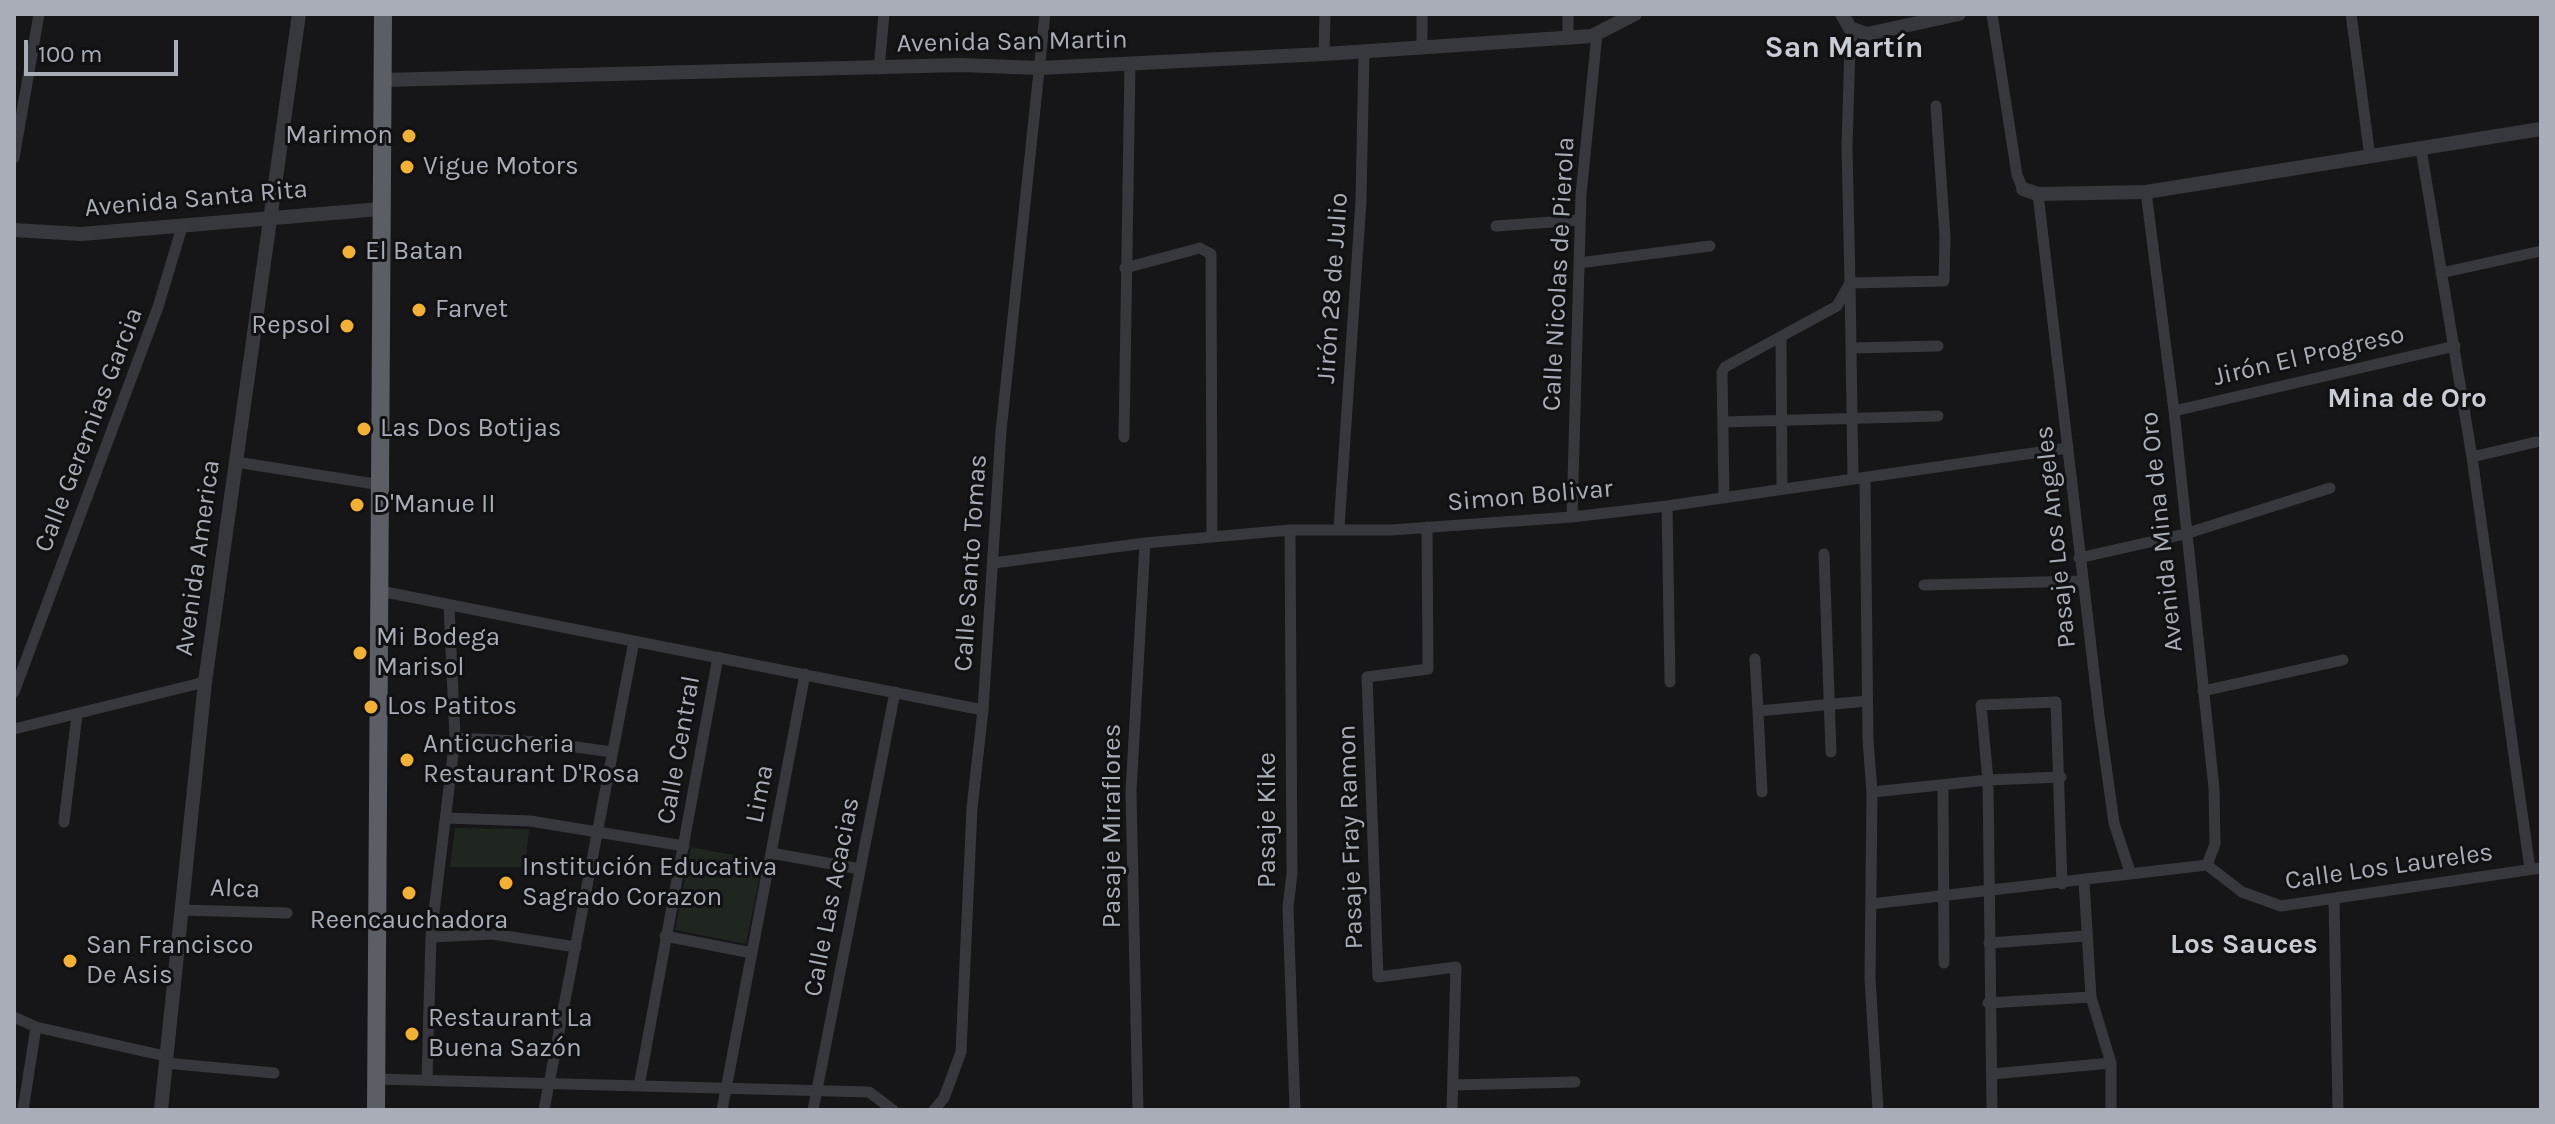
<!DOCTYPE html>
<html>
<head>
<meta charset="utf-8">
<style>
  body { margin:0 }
  #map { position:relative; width:2555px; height:1124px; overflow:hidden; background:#161618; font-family:Karla,sans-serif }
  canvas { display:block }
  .frame { position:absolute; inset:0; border:16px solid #a8adb8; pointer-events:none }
  .scale { position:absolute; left:24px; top:40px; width:154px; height:36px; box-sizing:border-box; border:4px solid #a8adb8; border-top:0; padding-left:10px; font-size:24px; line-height:28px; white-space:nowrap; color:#a8adb8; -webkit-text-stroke:6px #111113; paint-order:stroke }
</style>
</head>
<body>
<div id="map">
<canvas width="2555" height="1124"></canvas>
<div class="frame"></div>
<div class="scale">100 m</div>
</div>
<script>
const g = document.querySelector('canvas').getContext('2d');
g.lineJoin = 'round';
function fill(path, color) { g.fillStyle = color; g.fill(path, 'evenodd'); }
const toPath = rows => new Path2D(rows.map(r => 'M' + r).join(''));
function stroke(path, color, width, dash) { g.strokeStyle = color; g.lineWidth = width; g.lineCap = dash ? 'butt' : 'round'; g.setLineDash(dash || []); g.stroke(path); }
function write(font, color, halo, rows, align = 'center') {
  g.font = font + ' Karla,sans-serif'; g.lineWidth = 6; g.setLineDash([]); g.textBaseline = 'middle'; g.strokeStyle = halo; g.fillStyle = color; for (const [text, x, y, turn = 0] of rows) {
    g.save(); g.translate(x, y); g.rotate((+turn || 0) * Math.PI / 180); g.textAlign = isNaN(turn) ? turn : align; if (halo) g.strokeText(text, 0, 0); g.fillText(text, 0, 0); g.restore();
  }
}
fill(toPath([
  [455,828,529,829,525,867,450,867],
  [691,847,763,861,746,944,675,930]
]), '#1e261f');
stroke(toPath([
  [1422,14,1422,47],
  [1568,14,1568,39],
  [1992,14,2017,175,2023,189],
  [2351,14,2370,157],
  [1324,54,1325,14],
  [879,69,884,14],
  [2421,149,2472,457,2530,869],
  [14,158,39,14],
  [2146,192,2174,411,2214,788,2215,844,2207,865],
  [2038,194,2099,715,2114,823,2130,872],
  [1496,226,1580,220],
  [1579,263,1710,246],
  [1125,268,1200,248,1211,254,1212,537],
  [2441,273,2541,251],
  [1781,337,1782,488],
  [1851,348,1938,346],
  [2174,411,2455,346],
  [1723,422,1938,416],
  [1124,437,1130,64],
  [2472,457,2536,442],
  [236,462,381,485],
  [1853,478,1850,283,1944,281,1945,237,1936,106],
  [1865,478,1868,740,1872,792,1870,978,1878,1110],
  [1724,495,1722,372,1725,367,1837,306,1850,283,1847,146,1850,45,1854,30],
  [1667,506,1670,682],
  [1572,517,1581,195,1597,34],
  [1427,527,1428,669,1367,677,1378,977,1456,967,1452,1110],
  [1339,528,1361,201,1364,51],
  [1290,530,1292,873,1288,908,1295,1110],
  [1824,554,1831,752],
  [2079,558,2185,534,2330,488],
  [994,563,1145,543,1290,530,1391,530,1572,517,1667,506,2068,448],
  [1924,585,2082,581],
  [380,591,983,710],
  [1755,659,1758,711],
  [2203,691,2343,660],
  [14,692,158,307,182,227],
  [14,729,205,682],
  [455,738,540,742,612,752],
  [1943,787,1944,963],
  [1762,792,1758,711,1867,701],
  [1872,792,1988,780,2061,777],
  [447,818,530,821,684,846],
  [64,822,77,715],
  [771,853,860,869],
  [2207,865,2242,892,2281,906,2541,868],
  [2084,881,2091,997,2111,1063,2111,1110],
  [2334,898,2338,1110],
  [1871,904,2207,865],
  [181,910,287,913],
  [665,936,752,953],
  [431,937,492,934,576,947],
  [1989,943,2086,936],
  [1988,1003,2091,997],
  [14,1017,36,1027,165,1056],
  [165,1063,274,1073],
  [1992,1074,2111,1063],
  [376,1079,869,1092,893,1110],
  [427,1079,431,937,455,738,449,605],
  [1453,1085,1575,1082],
  [639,1086,718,657],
  [23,1110,36,1027],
  [544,1110,634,641],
  [722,1110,805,674],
  [813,1110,895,692],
  [934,1110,944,1098,961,1052,972,808,983,710,1001,431,1045,14],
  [1138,1110,1131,792,1145,543],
  [1992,1110,1988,780,1981,705,2056,702,2062,884]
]), '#37383d', 11);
stroke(toPath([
  [1842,14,1850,28,1867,34,1959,14],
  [383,80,960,65,1040,68,1324,54,1592,36,1635,14],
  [2023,189,2038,194,2146,192,2541,129],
  [14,230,81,234,381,209],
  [161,1110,205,682,299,14]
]), '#37383d', 14);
stroke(toPath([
  [376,1110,383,14]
]), '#5b5e65', 18);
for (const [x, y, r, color] of [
  [409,136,8,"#f2b134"],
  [407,167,8,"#f2b134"],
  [349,252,8,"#f2b134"],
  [419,310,8,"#f2b134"],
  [347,326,8,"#f2b134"],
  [364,429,8,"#f2b134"],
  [357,505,8,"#f2b134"],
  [360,653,8,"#f2b134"],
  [371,707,8,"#f2b134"],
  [407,760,8,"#f2b134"],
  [506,883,8,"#f2b134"],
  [409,893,8,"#f2b134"],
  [70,961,8,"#f2b134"],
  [412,1034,8,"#f2b134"]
]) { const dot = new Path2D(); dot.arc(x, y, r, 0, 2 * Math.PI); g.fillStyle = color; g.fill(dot); stroke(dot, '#111113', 3); }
write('26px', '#a8adb8', '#111113', [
  ["Avenida San Martin",1012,42,-1],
  ["Avenida Santa Rita",196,199,-5],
  ["Calle Nicolas de Pierola",1559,274,-87],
  ["Jirón 28 de Julio",1333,288,-86],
  ["Jirón El Progreso",2309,356,-13],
  ["Calle Geremias Garcia",89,430,-69],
  ["Simon Bolivar",1530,496,-5],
  ["Avenida Mina de Oro",2162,532,-96],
  ["Pasaje Los Angeles",2056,537,-96],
  ["Avenida America",198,558,-82],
  ["Calle Santo Tomas",971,563,-86],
  ["Calle Central",679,750,-80],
  ["Lima",760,794,-79],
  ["Pasaje Kike",1268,820,-90],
  ["Pasaje Miraflores",1113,826,-90],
  ["Pasaje Fray Ramon",1351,837,-92],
  ["Calle Los Laureles",2389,867,-8],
  ["Alca",235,889,2],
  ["Calle Las Acacias",832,897,-79]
]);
write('26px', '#a8adb8', '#111113', [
  ["Marimon",393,136,"right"],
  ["Vigue Motors",423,167],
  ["El Batan",365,252],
  ["Farvet",435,310],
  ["Repsol",331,326,"right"],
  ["Las Dos Botijas",380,429],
  ["D'Manue II",373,505],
  ["Mi Bodega",376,638],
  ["Marisol",376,668],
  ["Los Patitos",387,707],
  ["Anticucheria",423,745],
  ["Restaurant D'Rosa",423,775],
  ["Institución Educativa",522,868],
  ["Sagrado Corazon",522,898],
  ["Reencauchadora",409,921,"center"],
  ["San Francisco",86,946],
  ["De Asis",86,976],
  ["Restaurant La",428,1019],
  ["Buena Sazón",428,1049]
], 'left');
write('bold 28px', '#c9ccd4', '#111113', [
  ["Mina de Oro",2407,399],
  ["Los Sauces",2244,945]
]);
write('bold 30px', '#c9ccd4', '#111113', [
  ["San Martín",1844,48]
]);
</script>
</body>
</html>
